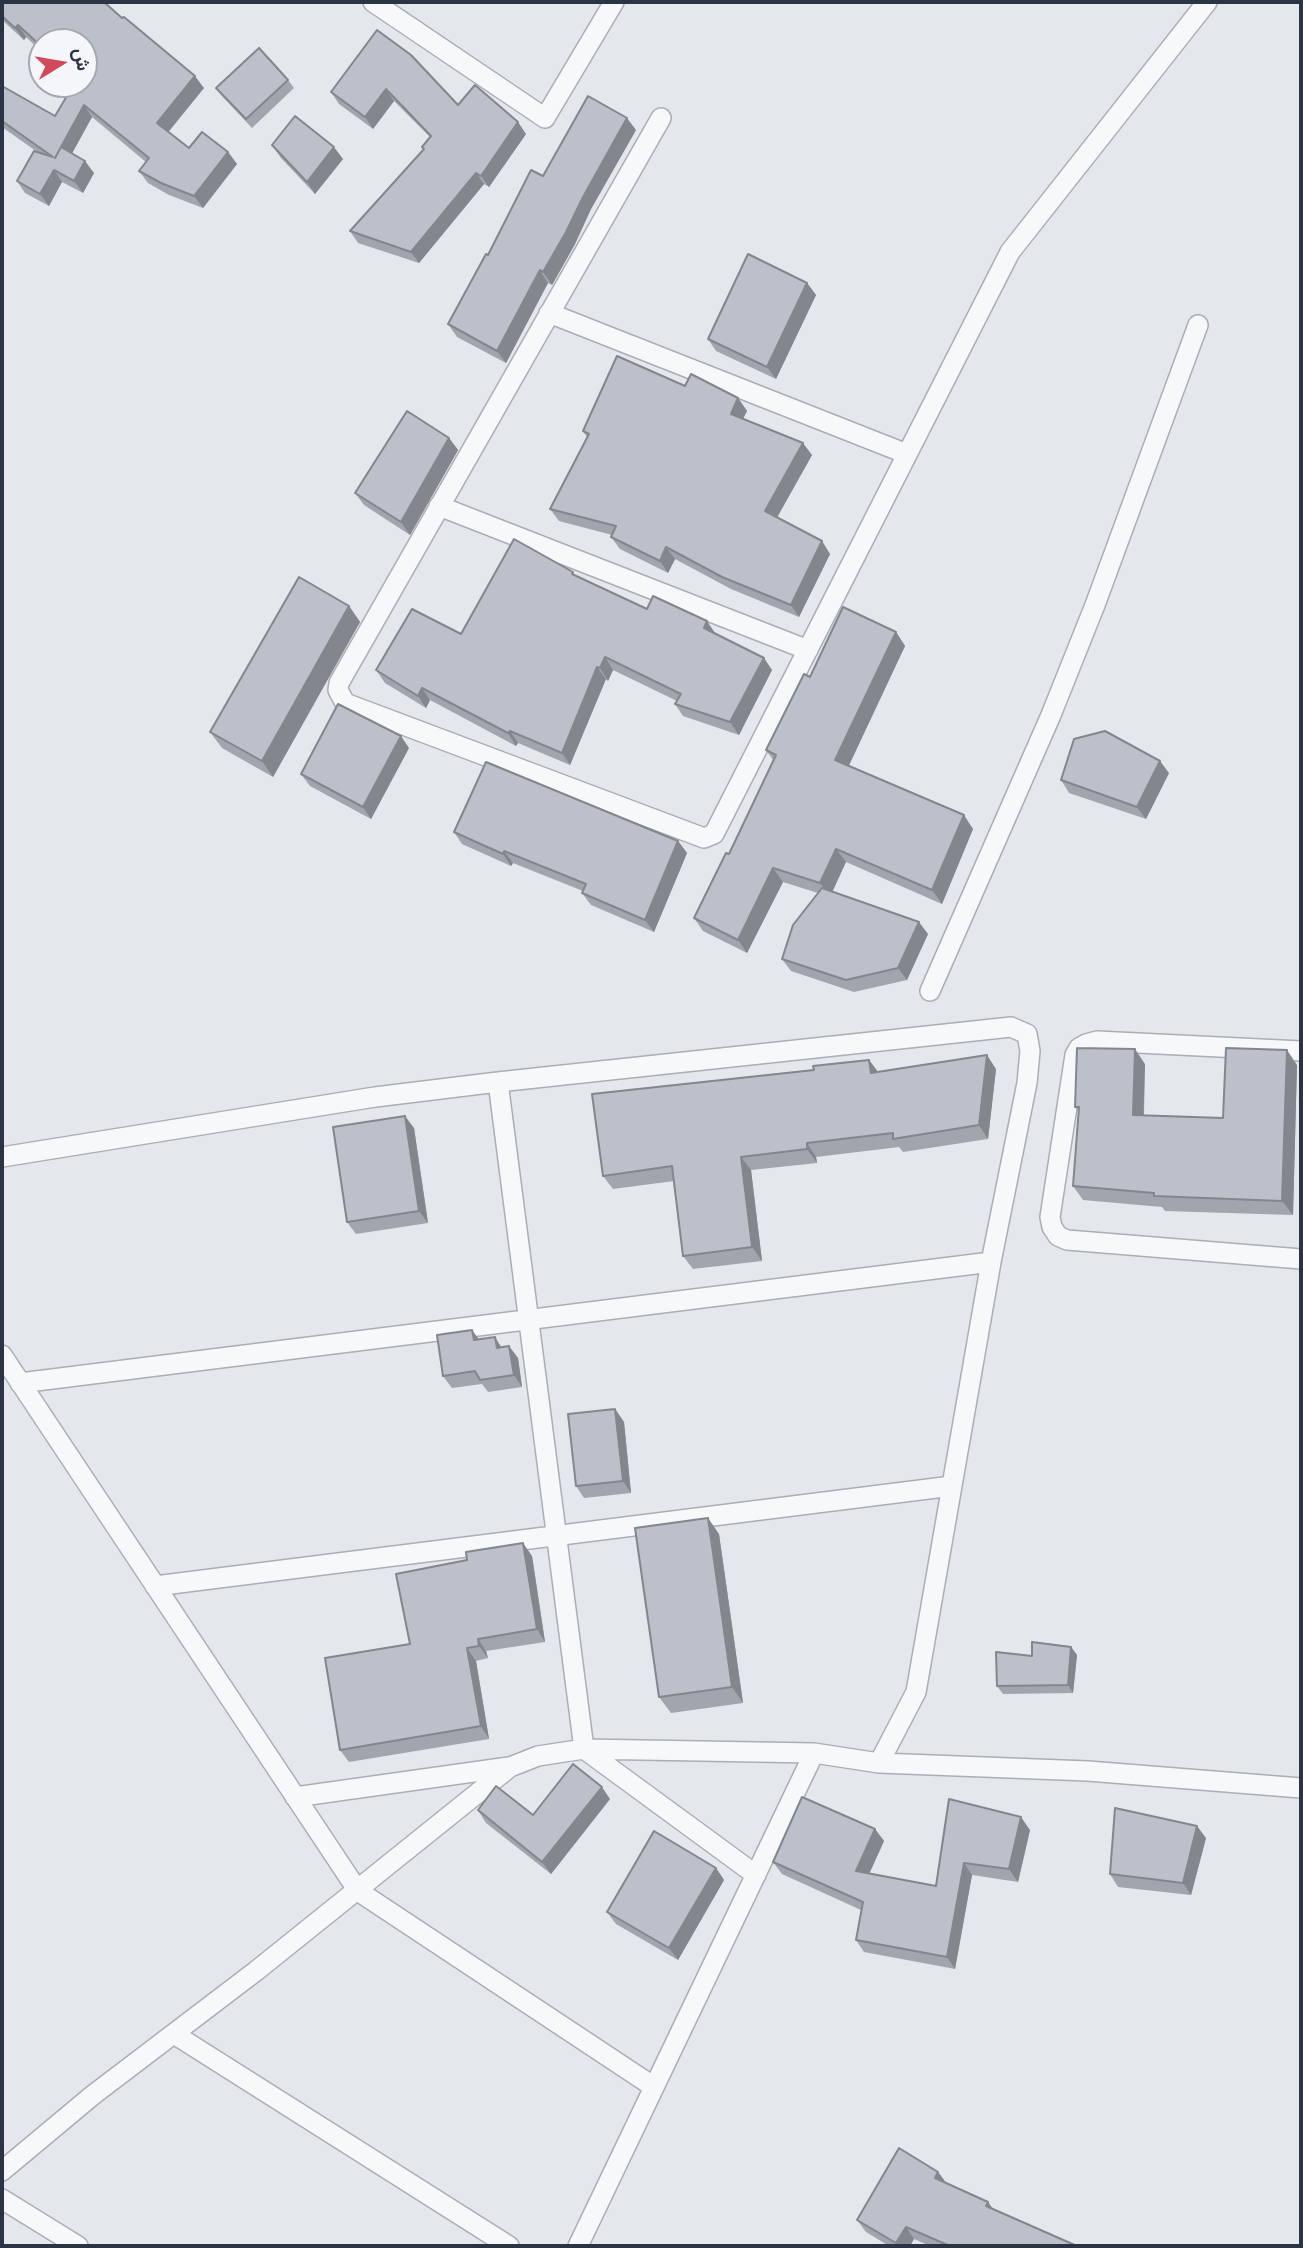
<!DOCTYPE html>
<html>
<head>
<meta charset="utf-8">
<style>
  body { margin:0 }
  #map { position:relative; width:1303px; height:2248px; overflow:hidden; background:#e4e7ec; font-family:"Fira Sans",Vazirmatn,sans-serif }
  canvas { display:block }
  .frame { position:absolute; inset:0; border:4px solid #2b3445; pointer-events:none }
  .north { position:absolute; left:28px; top:28px; width:70px; height:70px; box-sizing:border-box; background:#f4f6f9; border:2px solid #a4a8b1; border-radius:50%; rotate:79deg; font-size:19px; font-weight:700; line-height:28px; text-align:center; color:#2b3445 }
  .north::after { content:''; display:block; margin:auto; width:24px; height:32px; background:#d1495b; clip-path:polygon(50% 0,100% 100%,50% 72%,0 100%) }
</style>
</head>
<body>
<div id="map">
<canvas width="1303" height="2248"></canvas>
<div class="frame"></div>
<div class="north">ش</div>
</div>
<script>
const g = document.querySelector('canvas').getContext('2d');
g.lineJoin = 'round';
const toPath = rows => new Path2D(rows.map(r => 'M' + r).join(''));
function stroke(path, color, width, dash) { g.strokeStyle = color; g.lineWidth = width; g.lineCap = dash ? 'butt' : 'round'; g.setLineDash(dash || []); g.stroke(path); }
function fill(path, color) { g.fillStyle = color; g.fill(path, 'evenodd'); }
const minor = toPath([
  [373,2,545,118,614,2],
  [661,118,339,683,338,690,345,703,704,838,714,834,1010,252,1207,2],
  [549,313,907,454],
  [439,506,808,650],
  [930,991,1051,715,1095,605,1198,325],
  [1301,1051,1097,1041,1086,1044,1079,1048,1075,1055,1050,1217,1052,1227,1058,1236,1067,1240,1301,1259],
  [498,1082,584,1749,756,1875],
  [2,1157,375,1097,498,1082,1011,1027,1027,1034,1030,1051,1027,1083,991,1262,916,1692,879,1763],
  [2,1355,358,1891,654,2087],
  [20,1383,991,1262],
  [155,1586,952,1486],
  [295,1797,509,1767],
  [174,2034,509,2246],
  [2,2171,93,2095,256,1971,510,1767,538,1756,584,1749,814,1753,879,1763,1088,1771,1301,1788],
  [2,2199,78,2246],
  [578,2246,814,1753]
]);
stroke(minor, '#a9aeb7', 22);
stroke(minor, '#f7f8fa', 19);
fill(toPath([
  [2,2,204,88,168,131,189,148,228,152,237,164,203,208,169,195,148,183,139,171,146,162,92,117,72,153,94,173,83,193,62,182,49,206,25,193,17,181,36,151,2,127,2,86,55,116,84,84,42,42,42,52,26,37,24,40,2,20],
  [377,30,458,105,526,134,489,187,484,184,419,263,358,243,350,231,424,150,422,147,430,137,394,101,373,129,339,104,331,92],
  [288,80,294,88,252,128,222,96,216,88],
  [636,130,591,209,575,244,552,285,548,283,506,363,457,337,448,324,488,255,543,176],
  [272,145,343,159,315,194,281,158],
  [807,283,816,295,776,379,716,351,708,339],
  [685,386,738,398,747,411,743,419,812,455,777,517,830,554,799,617,731,589,675,559,668,573,620,549,611,537,612,535,559,521,550,509,587,437,583,431],
  [449,438,458,450,410,535,364,505,355,493],
  [576,576,647,609,715,634,772,670,739,735,683,716,675,704,677,701,613,670,608,681,606,679,570,765,518,743,516,746,430,700,426,708,385,683,376,670,461,634],
  [349,606,360,622,273,777,222,748,210,732],
  [896,632,905,646,848,766,973,829,942,904,846,862,832,891,928,934,907,980,854,992,791,971,782,959,818,893,783,882,747,953,703,931,694,918,729,854,774,761,766,750,810,677],
  [409,748,371,819,310,786,301,774],
  [1169,773,1146,819,1069,793,1061,780],
  [454,832,678,841,687,853,654,932,591,905,582,893,583,891,513,863,511,866,462,844],
  [1145,1064,1144,1115,1223,1118,1297,1065,1293,1215,1165,1211,1162,1207,1083,1200,1073,1186,1079,1112,1075,1107],
  [996,1069,988,1139,903,1152,899,1147,816,1157,817,1163,751,1170,762,1261,693,1269,683,1256,674,1181,613,1189,603,1176,878,1072],
  [414,1128,428,1223,356,1234,347,1222],
  [479,1340,502,1347,518,1358,522,1387,488,1392,482,1384,452,1388,443,1376],
  [615,1409,624,1422,631,1493,584,1498,576,1486],
  [719,1534,743,1703,671,1713,659,1697],
  [532,1556,545,1642,486,1651,488,1658,476,1661,489,1739,349,1762,340,1750,410,1644],
  [1071,1647,1077,1655,1073,1693,1003,1694,997,1686,1032,1656],
  [610,1799,551,1874,486,1823,478,1810,533,1815],
  [949,1799,1030,1830,1018,1882,972,1875,955,1969,864,1952,856,1940,861,1910,782,1874,773,1862,875,1829,884,1841,869,1874,936,1886],
  [1206,1838,1191,1895,1118,1887,1110,1874],
  [716,1868,724,1880,678,1960,616,1924,607,1912],
  [938,2172,946,2183,994,2210,1077,2246,930,2246,914,2239,910,2246,889,2246,866,2232,857,2220]
]), '#a1a5ae');
fill(toPath([
  [18,25,26,37,24,40,15,28],
  [195,76,204,88,166,135,157,123],
  [386,89,394,101,373,129,365,117],
  [84,105,92,117,63,170,55,158],
  [627,118,636,130,591,209,575,244,552,285,543,272,583,197],
  [518,122,526,134,489,187,481,176],
  [334,147,343,159,315,194,307,182],
  [228,152,237,164,203,208,194,196],
  [85,161,94,173,83,193,74,181],
  [54,170,62,182,49,206,40,194],
  [476,173,484,184,419,263,411,252],
  [540,270,548,283,506,363,497,351],
  [807,283,816,295,776,379,767,367],
  [738,398,747,411,739,426,731,414],
  [449,438,458,450,410,535,401,522],
  [803,443,812,455,774,523,765,511],
  [822,541,830,554,799,617,791,605],
  [666,547,675,559,668,573,660,561],
  [349,606,360,622,273,777,262,761],
  [707,621,715,633,704,628],
  [896,632,905,646,845,774,835,760],
  [605,657,613,670,608,681,600,668],
  [764,658,772,670,739,735,730,722],
  [597,667,606,679,570,765,562,753],
  [422,688,430,700,426,708,418,696],
  [510,731,518,743,516,746,508,733],
  [401,736,409,748,371,819,363,807],
  [1160,761,1169,773,1146,819,1137,807],
  [964,815,973,829,942,904,932,890],
  [678,841,687,853,654,932,645,920],
  [836,849,846,862,830,897,820,883],
  [504,851,513,863,511,866,503,854],
  [773,868,783,882,747,953,738,940],
  [919,922,928,934,907,980,898,968],
  [1135,1049,1145,1064,1143,1129,1133,1115],
  [1287,1050,1297,1065,1293,1215,1282,1201],
  [987,1055,996,1069,988,1139,979,1125],
  [869,1060,879,1073,871,1073],
  [405,1116,414,1128,428,1223,419,1211],
  [807,1143,816,1157,817,1163,807,1149],
  [741,1157,751,1170,762,1261,752,1247],
  [472,1330,481,1342,474,1340],
  [495,1337,503,1350,497,1348],
  [509,1346,518,1358,522,1387,514,1375],
  [615,1409,624,1422,631,1493,623,1481],
  [708,1518,719,1534,743,1703,732,1687],
  [523,1543,532,1556,545,1642,537,1629],
  [478,1639,486,1651,488,1658,479,1646],
  [1071,1647,1077,1655,1073,1693,1068,1685],
  [467,1648,476,1661,489,1739,481,1726],
  [602,1787,610,1799,551,1874,542,1862],
  [1021,1817,1030,1830,1018,1882,1009,1869],
  [1197,1826,1206,1838,1191,1895,1183,1883],
  [875,1829,884,1841,865,1883,856,1871],
  [964,1863,972,1875,955,1969,947,1957],
  [716,1868,724,1880,678,1960,669,1948],
  [938,2172,947,2184,935,2178],
  [988,2202,997,2214,986,2206],
  [906,2227,914,2239,910,2246,898,2246,896,2243]
]), '#83868d');
const building = toPath([
  [2,2,104,2,122,18,124,17,195,76,157,123,189,148,202,132,228,152,194,196,161,183,139,171,149,158,84,105,55,158,61,147,85,161,74,181,54,170,40,194,17,181,34,151,53,157,2,121,2,86,55,116,74,84,84,84,84,42,42,42,42,47,18,25,15,28,2,16,2,2],
  [377,30,411,55,458,105,475,85,518,122,481,176,476,173,411,252,350,231,424,149,422,147,431,136,386,89,365,117,331,92,377,30],
  [259,48,288,80,246,119,216,88,259,48],
  [588,96,627,118,583,197,566,232,543,272,540,270,497,351,448,324,486,254,488,255,531,170,543,176,588,96],
  [295,116,334,147,307,182,272,145,295,116],
  [748,254,807,283,767,367,708,339,748,254],
  [617,356,685,386,691,374,738,398,731,414,803,443,765,511,822,541,791,605,722,577,666,547,660,561,611,537,616,526,550,509,589,434,583,431,617,356],
  [407,411,449,438,401,522,355,493,407,411],
  [514,539,573,572,572,574,647,609,653,596,707,621,704,628,764,658,730,722,675,704,681,694,605,657,600,668,597,667,562,753,510,731,508,733,422,688,418,696,376,670,412,609,461,634,514,539],
  [299,577,349,606,262,761,210,732,299,577],
  [843,607,896,632,835,760,964,815,932,890,836,849,820,883,773,868,738,940,694,918,726,853,729,854,776,755,766,750,804,674,810,677,843,607],
  [338,704,401,736,363,807,301,774,338,704],
  [1105,731,1160,761,1137,807,1061,780,1074,739,1105,731],
  [486,762,678,841,645,920,582,893,586,884,504,851,503,854,454,832,486,762],
  [822,888,919,922,898,968,846,980,782,959,793,925,822,888],
  [1077,1048,1135,1049,1133,1115,1223,1118,1226,1048,1287,1050,1282,1201,1154,1196,1154,1193,1073,1186,1079,1107,1075,1107,1077,1048],
  [987,1055,979,1125,893,1139,893,1133,807,1143,807,1149,741,1157,752,1247,683,1256,672,1166,603,1176,592,1094,814,1070,813,1066,869,1060,871,1073,987,1055],
  [405,1116,419,1211,347,1222,333,1127,405,1116],
  [472,1330,474,1340,495,1337,497,1348,509,1346,514,1375,480,1380,475,1371,443,1376,437,1335,472,1330],
  [615,1409,623,1481,576,1486,568,1414,615,1409],
  [708,1518,732,1687,659,1697,635,1528,708,1518],
  [523,1543,537,1629,478,1639,479,1646,467,1648,481,1726,340,1750,325,1658,410,1644,396,1574,467,1560,466,1552,523,1543],
  [1032,1642,1071,1647,1068,1685,997,1686,996,1652,1032,1656,1032,1642],
  [573,1764,602,1787,542,1862,478,1810,496,1786,533,1815,573,1764],
  [802,1797,875,1829,856,1871,936,1886,949,1799,1021,1817,1009,1869,964,1863,947,1957,856,1940,863,1902,773,1862,802,1797],
  [1115,1808,1197,1826,1183,1883,1110,1874,1115,1808],
  [654,1831,716,1868,669,1948,607,1912,654,1831],
  [899,2148,938,2172,935,2178,988,2202,986,2206,1077,2246,950,2246,906,2227,896,2243,857,2220,899,2148]
]);
fill(building, '#bbc0ca');
stroke(building, '#83868d', 2);
</script>
</body>
</html>
